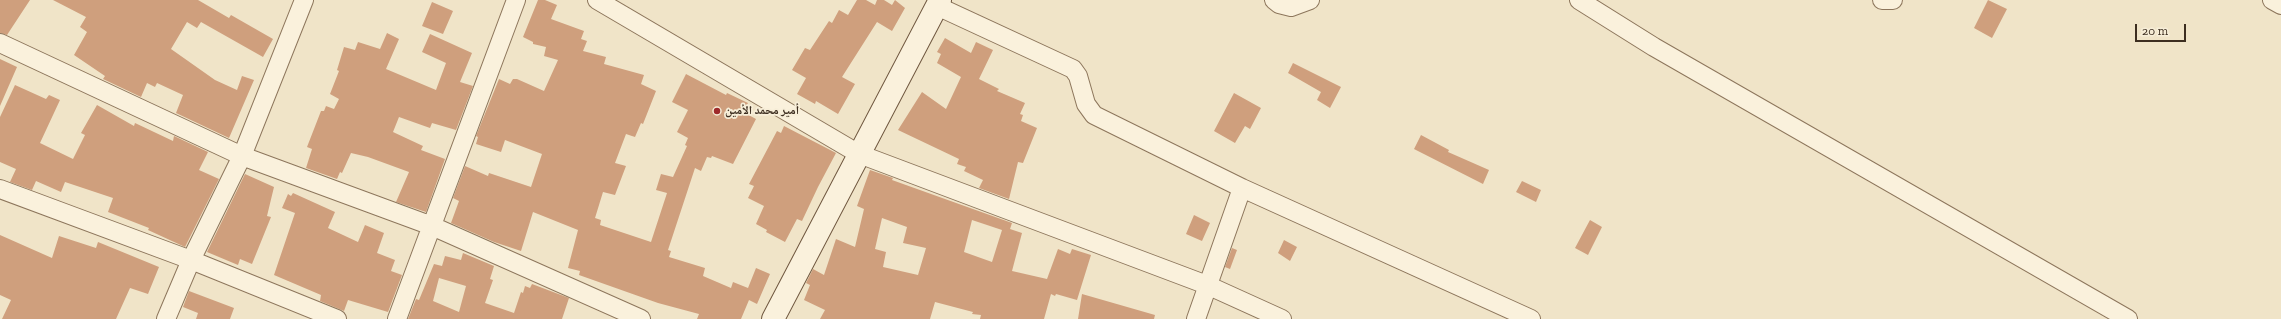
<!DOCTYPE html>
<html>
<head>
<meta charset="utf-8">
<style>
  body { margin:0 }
  #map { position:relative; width:2281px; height:319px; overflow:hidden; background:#f0e4c8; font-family:"Zilla Slab",serif }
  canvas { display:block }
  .scale { position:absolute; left:2135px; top:24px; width:51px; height:18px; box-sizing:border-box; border:2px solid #3d2e20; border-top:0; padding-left:5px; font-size:12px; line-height:14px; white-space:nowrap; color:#3d2e20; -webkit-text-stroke:3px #f7eed8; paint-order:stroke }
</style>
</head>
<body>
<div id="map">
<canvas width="2281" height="319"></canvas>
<div class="scale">20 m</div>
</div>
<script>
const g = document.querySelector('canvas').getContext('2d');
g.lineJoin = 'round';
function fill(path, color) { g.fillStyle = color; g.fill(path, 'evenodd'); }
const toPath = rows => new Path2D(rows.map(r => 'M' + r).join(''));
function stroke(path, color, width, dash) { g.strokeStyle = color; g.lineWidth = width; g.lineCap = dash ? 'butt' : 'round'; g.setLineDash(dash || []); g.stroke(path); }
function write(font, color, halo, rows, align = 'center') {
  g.font = font + ' "Zilla Slab","Noto Naskh Arabic",serif'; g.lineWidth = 3.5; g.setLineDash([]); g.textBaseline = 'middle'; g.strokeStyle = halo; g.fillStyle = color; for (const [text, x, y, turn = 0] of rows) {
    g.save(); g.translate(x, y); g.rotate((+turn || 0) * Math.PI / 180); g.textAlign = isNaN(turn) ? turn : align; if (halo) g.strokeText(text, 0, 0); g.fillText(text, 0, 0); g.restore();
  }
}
fill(toPath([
  [0,0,30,0,7,35,0,33],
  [53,0,198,0,229,18,231,15,273,39,263,57,201,22,197,28,187,22,171,49,215,80,237,90,242,76,254,80,229,138,176,113,183,95,157,83,155,87,147,83,141,97,103,79,105,76,74,55,87,32,80,27,86,17],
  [538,0,545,0,557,5,551,19,584,31,581,39,587,41,583,51,606,57,604,64,644,75,641,84,656,91,643,124,641,123,635,137,626,134,615,163,626,166,615,195,603,192,595,218,601,220,600,225,651,242,667,193,656,190,661,174,673,177,687,146,685,145,688,138,677,132,688,110,672,102,686,74,726,95,727,93,748,103,743,112,756,119,733,164,712,156,711,158,707,157,701,171,695,168,668,250,671,251,669,257,705,268,703,276,731,288,733,282,748,288,756,268,770,274,757,304,749,300,741,319,697,319,699,314,658,303,579,275,580,271,568,268,578,230,533,212,521,251,494,242,451,223,459,201,453,198,465,166,488,176,489,173,531,187,542,154,505,140,501,152,476,144,478,137,476,136,499,79,510,84,513,79,517,79,544,91,558,60,544,56,546,47,533,44,533,42,523,37],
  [857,0,866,0,875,5,877,0,884,0,892,5,895,0,905,8,892,31,877,22,842,77,855,84,838,114,816,101,815,104,797,94,806,78,792,70,805,48,810,50,829,21,832,23,839,10,848,15],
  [1988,0,2007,9,1992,38,1974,28],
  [432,2,453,11,443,34,422,26],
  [387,33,399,39,386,69,436,90,446,63,422,52,430,34,472,53,460,82,473,86,456,130,432,123,430,128,399,117,393,132,423,146,421,150,445,159,426,212,396,202,409,172,368,157,351,153,342,173,340,172,337,179,306,168,312,149,307,147,321,111,324,111,326,106,334,109,339,99,330,94,339,71,337,70,344,47,355,50,358,42,380,49],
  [945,38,971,53,976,42,993,50,979,79,999,89,997,91,1025,103,1020,114,1023,115,1021,121,1037,128,1023,163,1018,162,1009,199,1020,203,979,188,983,180,964,171,966,167,957,164,959,159,898,130,922,92,946,109,961,77,937,63,941,54,937,52],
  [0,59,17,67,0,106],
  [1293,63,1341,87,1330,108,1317,100,1321,92,1288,73],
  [15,85,46,99,49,95,60,100,40,143,73,159,85,135,81,133,97,105,134,126,135,123,173,141,174,136,208,152,199,170,219,179,185,247,148,230,149,228,108,212,113,198,65,182,61,192,36,181,32,190,10,182,16,169,0,162,0,117],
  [1234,93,1261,108,1250,129,1245,126,1235,143,1214,131],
  [784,126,836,153,818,187,802,221,797,219,785,242,766,232,767,230,756,224,764,206,748,198,754,186,749,184,777,131,781,133],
  [1421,135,1449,150,1448,152,1489,170,1483,184,1414,149],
  [870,170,893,178,892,180,1012,223,1010,229,1022,233,1012,271,1047,279,1058,249,1070,254,1072,249,1091,255,1077,300,1056,294,1055,296,1051,294,1044,319,980,319,981,315,972,314,973,312,935,302,930,319,820,319,825,310,804,300,810,285,806,283,813,269,824,275,836,239,855,247,864,209,857,206],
  [882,218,907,227,903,243,926,248,918,275,883,267,886,252,875,249],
  [972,220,1002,230,992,262,964,252],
  [245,174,274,187,267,216,271,217,252,264,240,259,238,265,207,252],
  [1522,181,1541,190,1536,202,1516,192],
  [293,193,335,212,328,228,358,242,365,225,384,233,377,253,395,260,391,271,402,275,388,312,348,300,344,311,320,301,321,295,274,275,295,213,282,208,288,194,291,196],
  [1194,215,1210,223,1202,241,1186,234],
  [1590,220,1602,227,1588,255,1575,248],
  [0,235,52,258,59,236,96,248,98,242,159,267,148,294,130,288,116,319,2,319,11,300,0,295],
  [1284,240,1297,247,1290,261,1278,253],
  [1232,248,1237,250,1230,269,1225,267],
  [463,253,494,266,490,279,493,280,485,303,514,313,521,292,523,293,525,286,530,288,532,284,569,298,562,319,408,319,416,299,419,300,434,264,442,266,445,256,461,260],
  [439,278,466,286,459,312,433,301],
  [189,291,234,308,230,319,196,319,198,313,183,307],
  [1082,294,1155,315,1154,319,1078,319]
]), '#cf9f7d');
const street = toPath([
  [597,0,859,154,1207,285,1282,319],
  [1274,0,1279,4,1291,7,1310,0],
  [1579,0,1654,47,2128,319],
  [1882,0,1893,0],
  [2272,0,2281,5],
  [937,6,1073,69,1078,76,1086,104,1094,115,1242,188,1531,319],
  [0,43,242,156,432,226,641,319],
  [0,189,191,260,337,319],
  [166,319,191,260,242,156,304,0],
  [397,319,516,0],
  [1196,319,1242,188]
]);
const secondary = toPath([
  [773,319,940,0]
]);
stroke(street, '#8d765c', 20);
stroke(secondary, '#6f573f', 24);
stroke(street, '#faf1dc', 18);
stroke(secondary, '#faf1dc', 22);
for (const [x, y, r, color] of [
  [717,111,4,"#9e2a2b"]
]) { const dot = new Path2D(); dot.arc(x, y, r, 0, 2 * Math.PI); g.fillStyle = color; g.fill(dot); stroke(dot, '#f7eed8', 1.5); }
write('bold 12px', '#3d2e20', '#f7eed8', [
  ["أمير محمد الأمين",725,111]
], 'left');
</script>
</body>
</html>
